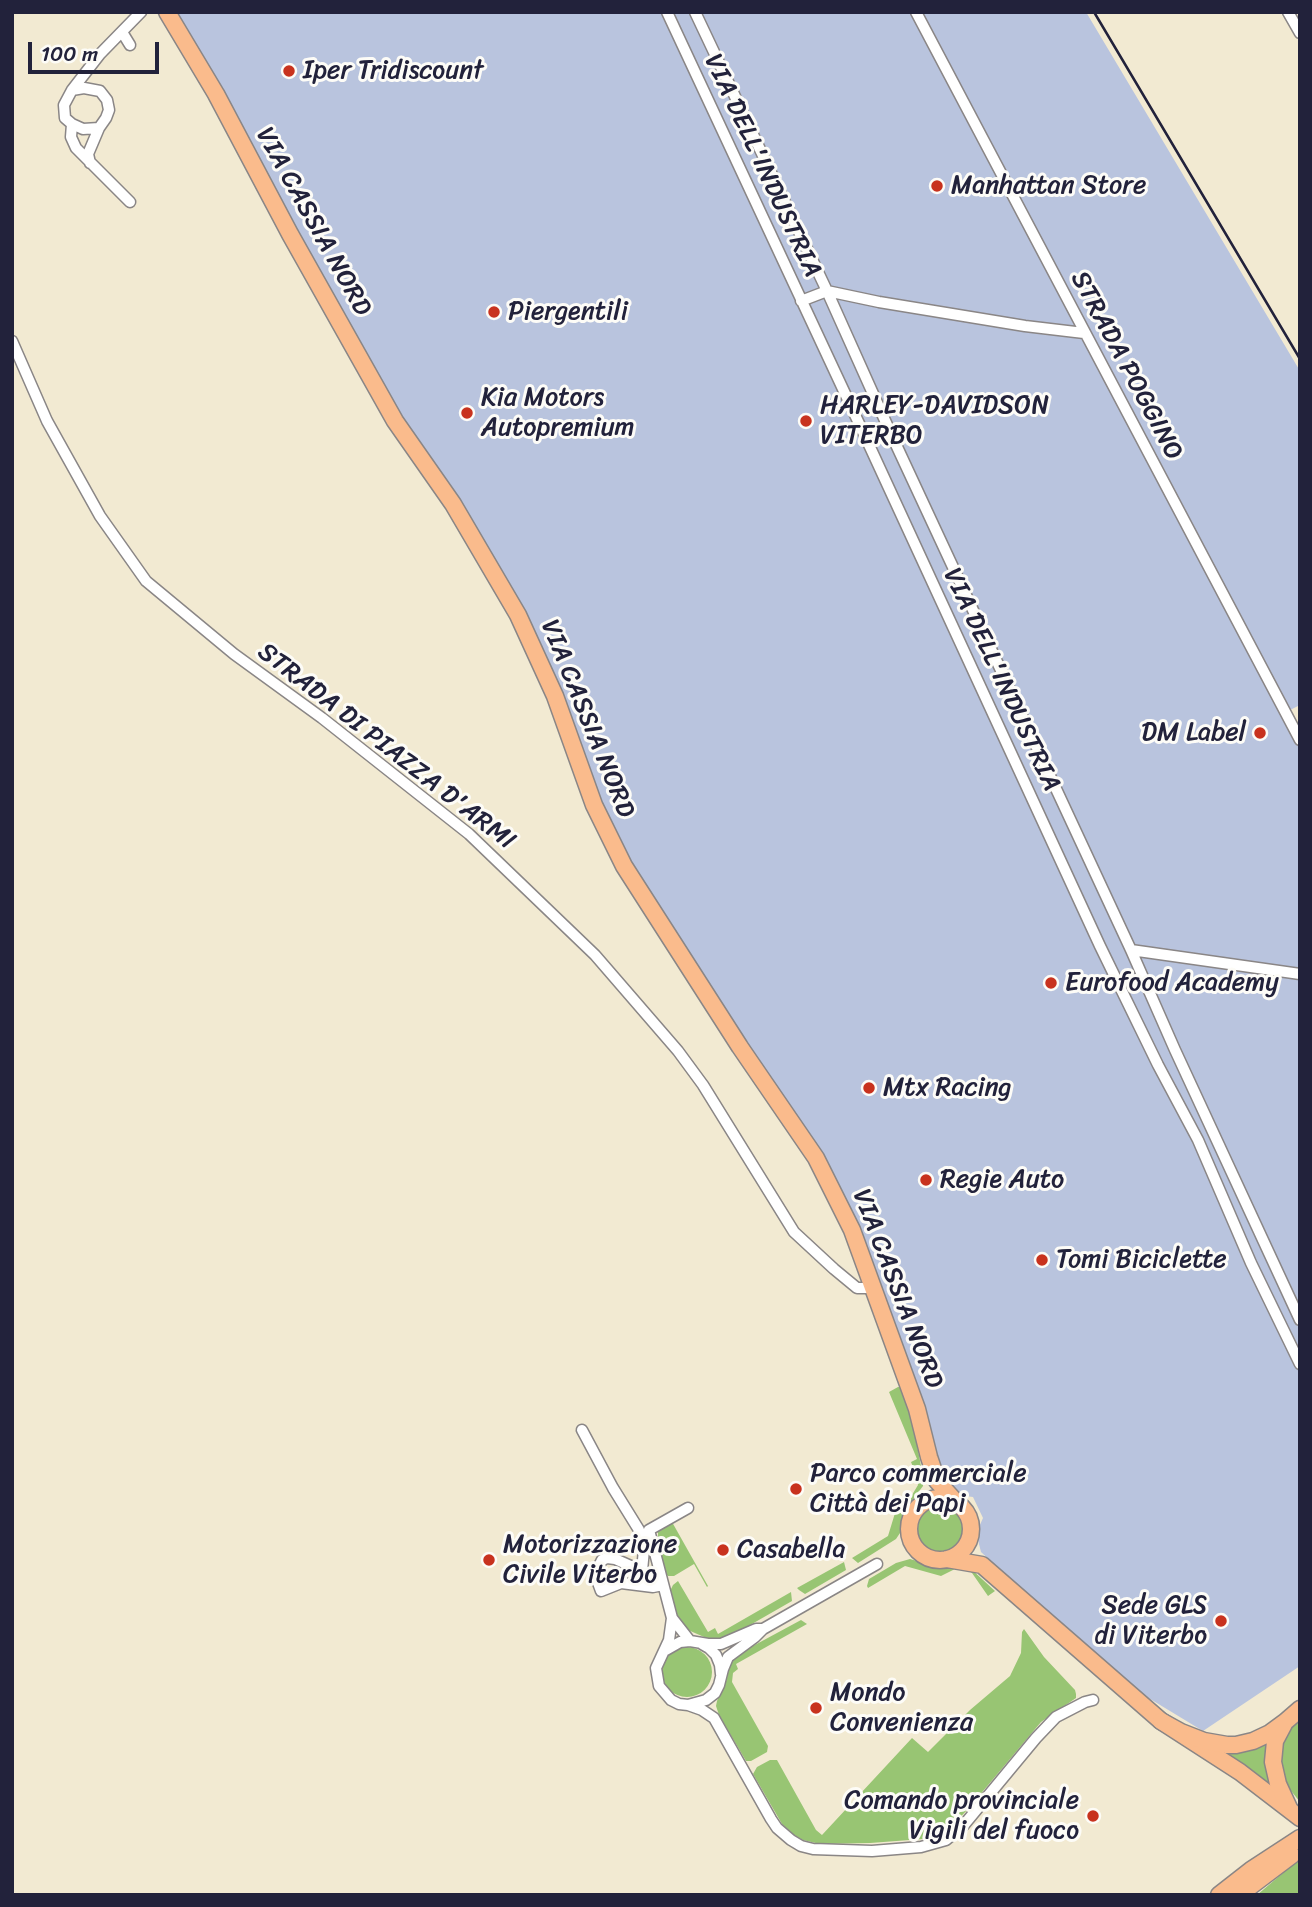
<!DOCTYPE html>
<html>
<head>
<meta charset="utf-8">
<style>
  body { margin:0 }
  #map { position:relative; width:1312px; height:1907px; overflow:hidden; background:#f2ead2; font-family:Sriracha,sans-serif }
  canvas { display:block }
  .frame { position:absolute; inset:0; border:14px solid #22223b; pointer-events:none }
  .scale { position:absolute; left:28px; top:42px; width:131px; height:32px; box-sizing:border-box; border:4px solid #22223b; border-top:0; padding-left:9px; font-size:21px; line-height:24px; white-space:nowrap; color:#22223b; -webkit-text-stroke:5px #fdfcf7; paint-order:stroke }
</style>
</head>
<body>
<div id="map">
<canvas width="1312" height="1907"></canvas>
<div class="frame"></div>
<div class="scale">100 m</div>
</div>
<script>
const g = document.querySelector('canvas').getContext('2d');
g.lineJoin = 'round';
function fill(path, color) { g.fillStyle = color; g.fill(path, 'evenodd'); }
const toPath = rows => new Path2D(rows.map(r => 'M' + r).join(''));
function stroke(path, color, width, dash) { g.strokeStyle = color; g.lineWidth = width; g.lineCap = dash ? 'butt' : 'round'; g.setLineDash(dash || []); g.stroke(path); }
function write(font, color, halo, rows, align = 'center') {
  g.font = font + ' Sriracha,sans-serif'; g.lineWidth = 6; g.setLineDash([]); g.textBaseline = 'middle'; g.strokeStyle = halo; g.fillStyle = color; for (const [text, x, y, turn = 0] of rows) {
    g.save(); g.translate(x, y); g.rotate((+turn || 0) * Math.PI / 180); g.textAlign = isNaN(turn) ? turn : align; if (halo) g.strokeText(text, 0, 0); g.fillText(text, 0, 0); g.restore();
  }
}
fill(toPath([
  [175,12,1086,12,1300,371,1300,705,1290,710,1300,728,1300,1666,1203,1731,1137,1691,1031,1599,981,1552,978,1540,979,1527,983,1518,973,1497,965,1496,953,1490,940,1471,929,1421,858,1228,623,855,590,784,554,680,402,423]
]), '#b9c4de');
fill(toPath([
  [898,1387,903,1387,913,1423,923,1477,923,1486,905,1510,900,1533,896,1539,858,1563,852,1558,888,1536,899,1500,912,1495,918,1485,917,1477,911,1462,917,1459,889,1392],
  '915 1528a26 26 0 1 1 52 0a26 26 0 1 1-52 0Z',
  [672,1522,708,1586,707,1587,694,1564,674,1576,668,1576,664,1572,658,1550,658,1532],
  [910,1559,934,1566,970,1568,995,1591,988,1596,972,1573,968,1569,957,1568,941,1576,905,1566,868,1588,867,1586,869,1579,896,1563],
  [844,1562,846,1570,805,1594,799,1590,797,1588],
  [678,1581,708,1632,715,1628,718,1634,791,1592,792,1601,724,1640,711,1640,688,1630,677,1618,670,1591,673,1585],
  [801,1620,807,1624,736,1664,738,1669,733,1673,732,1682,768,1746,767,1752,751,1761,746,1761,719,1715,716,1706,717,1701,727,1679,728,1663,740,1653],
  [1024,1629,1044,1657,1075,1690,1076,1694,1076,1698,1041,1722,968,1809,953,1825,938,1835,923,1839,870,1843,820,1844,803,1840,794,1835,782,1824,753,1774,757,1767,770,1760,777,1760,816,1830,822,1835,912,1738,928,1752,970,1710,1010,1676,1021,1653,1022,1632],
  '662 1672a25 25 0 1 1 50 0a25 25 0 1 1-50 0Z',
  [1300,1716,1300,1802,1284,1782,1280,1768,1283,1737],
  [1271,1736,1276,1788,1235,1760,1210,1745],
  [1300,1859,1300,1895,1257,1895,1297,1861]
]), '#98c573');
const minor = toPath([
  [667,12,870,447,1100,946,1158,1065,1198,1140,1251,1263,1300,1364],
  [695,12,827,291,892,436,1131,950,1175,1050,1300,1320],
  [916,12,1300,740],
  [1288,12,1300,33],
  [122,32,130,45],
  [72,90,84,88,100,91,107,100,109,110,106,118,99,128,83,129,72,124,65,118,64,105,72,90,100,54,141,12],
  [72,124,71,137,76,148,130,202],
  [90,163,88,154,99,128],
  [801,301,827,291,879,302,1025,326,1084,333],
  [12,341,47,421,100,516,146,581,234,654,322,718,469,834,595,955,678,1051,703,1085,794,1232,834,1269,857,1288,873,1288],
  [1131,950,1300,974],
  [582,1430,613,1488,639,1530,644,1549,642,1571],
  [688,1508,649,1530,672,1618,669,1640,656,1668,659,1686,671,1700,679,1704,688,1705,706,1700,715,1693,719,1685,723,1669,728,1657,755,1637,763,1629],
  [607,1558,615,1559,642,1571,659,1580,663,1585,653,1587,621,1583,601,1591,597,1580,598,1568,602,1560,607,1558],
  [672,1618,690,1641],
  [702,1644,709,1648,716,1655,720,1665,721,1674],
  [666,1650,680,1642,690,1641,708,1644,721,1644,756,1629,763,1629,877,1564],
  [688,1705,702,1710,714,1718,771,1819,777,1828,791,1840,801,1846,813,1849,872,1851,921,1847,946,1840,963,1826,1036,1738,1056,1717,1085,1702,1093,1700]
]);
const primary = toPath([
  [167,12,216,94,290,234,395,421,453,504,518,615,555,696,594,805,624,866,740,1047,816,1158,852,1230,917,1409,929,1457,937,1481,956,1502],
  '909 1529a31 31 0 1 1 62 0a31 31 0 1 1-62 0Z',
  [947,1559,982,1565,1161,1721,1240,1772,1300,1818]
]);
const trunk = toPath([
  [1161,1721,1181,1732,1204,1741,1227,1745,1236,1745,1253,1741,1270,1733,1285,1722,1300,1709],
  [1284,1724,1275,1741,1273,1762,1278,1784,1289,1808],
  [1219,1895,1251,1870,1300,1838],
  [1239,1895,1292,1855]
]);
stroke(minor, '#8a8686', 13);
stroke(primary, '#8a8686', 19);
stroke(trunk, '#8a8686', 19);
stroke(minor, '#fff', 10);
stroke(primary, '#fabb8c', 16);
stroke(trunk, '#fabb8c', 16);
stroke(toPath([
  [1094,12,1300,359]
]), '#22223b', 2.5);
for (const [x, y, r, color] of [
  [289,71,7,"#c8321e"],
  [937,186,7,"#c8321e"],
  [494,312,7,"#c8321e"],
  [467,413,7,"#c8321e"],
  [806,421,7,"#c8321e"],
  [1260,733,7,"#c8321e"],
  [1051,983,7,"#c8321e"],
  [869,1088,7,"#c8321e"],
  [926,1180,7,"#c8321e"],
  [1042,1260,7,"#c8321e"],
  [796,1489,7,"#c8321e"],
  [723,1550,7,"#c8321e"],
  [489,1560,7,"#c8321e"],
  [1221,1621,7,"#c8321e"],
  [816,1708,7,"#c8321e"],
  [1093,1816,7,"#c8321e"]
]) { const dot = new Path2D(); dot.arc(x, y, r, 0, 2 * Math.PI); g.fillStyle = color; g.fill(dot); stroke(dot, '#fdfcf7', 2.5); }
write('26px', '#22223b', '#fdfcf7', [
  ["Iper Tridiscount",303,71],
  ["Manhattan Store",951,186],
  ["Piergentili",508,312],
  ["Kia Motors",481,398],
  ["Autopremium",481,428],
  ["HARLEY-DAVIDSON",820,406],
  ["VITERBO",820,436],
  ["DM Label",1246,733,"right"],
  ["Eurofood Academy",1065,983],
  ["Mtx Racing",883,1088],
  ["Regie Auto",940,1180],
  ["Tomi Biciclette",1056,1260],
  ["Parco commerciale",810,1474],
  ["Città dei Papi",810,1504],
  ["Motorizzazione",503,1545],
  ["Civile Viterbo",503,1575],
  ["Casabella",737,1550],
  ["Sede GLS",1207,1606,"right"],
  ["di Viterbo",1207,1636,"right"],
  ["Mondo",830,1693],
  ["Convenienza",830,1723],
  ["Comando provinciale",1079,1801,"right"],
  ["Vigili del fuoco",1079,1831,"right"]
], 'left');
write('26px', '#22223b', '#fdfcf7', [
  ["VIA DELL'INDUSTRIA",762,166,65],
  ["VIA CASSIA NORD",313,222,61],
  ["STRADA POGGINO",1126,366,62],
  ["VIA DELL'INDUSTRIA",1001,680,65],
  ["VIA CASSIA NORD",587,719,68],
  ["STRADA DI PIAZZA D'ARMI",386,747,38],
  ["VIA CASSIA NORD",897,1289,69]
]);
</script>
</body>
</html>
